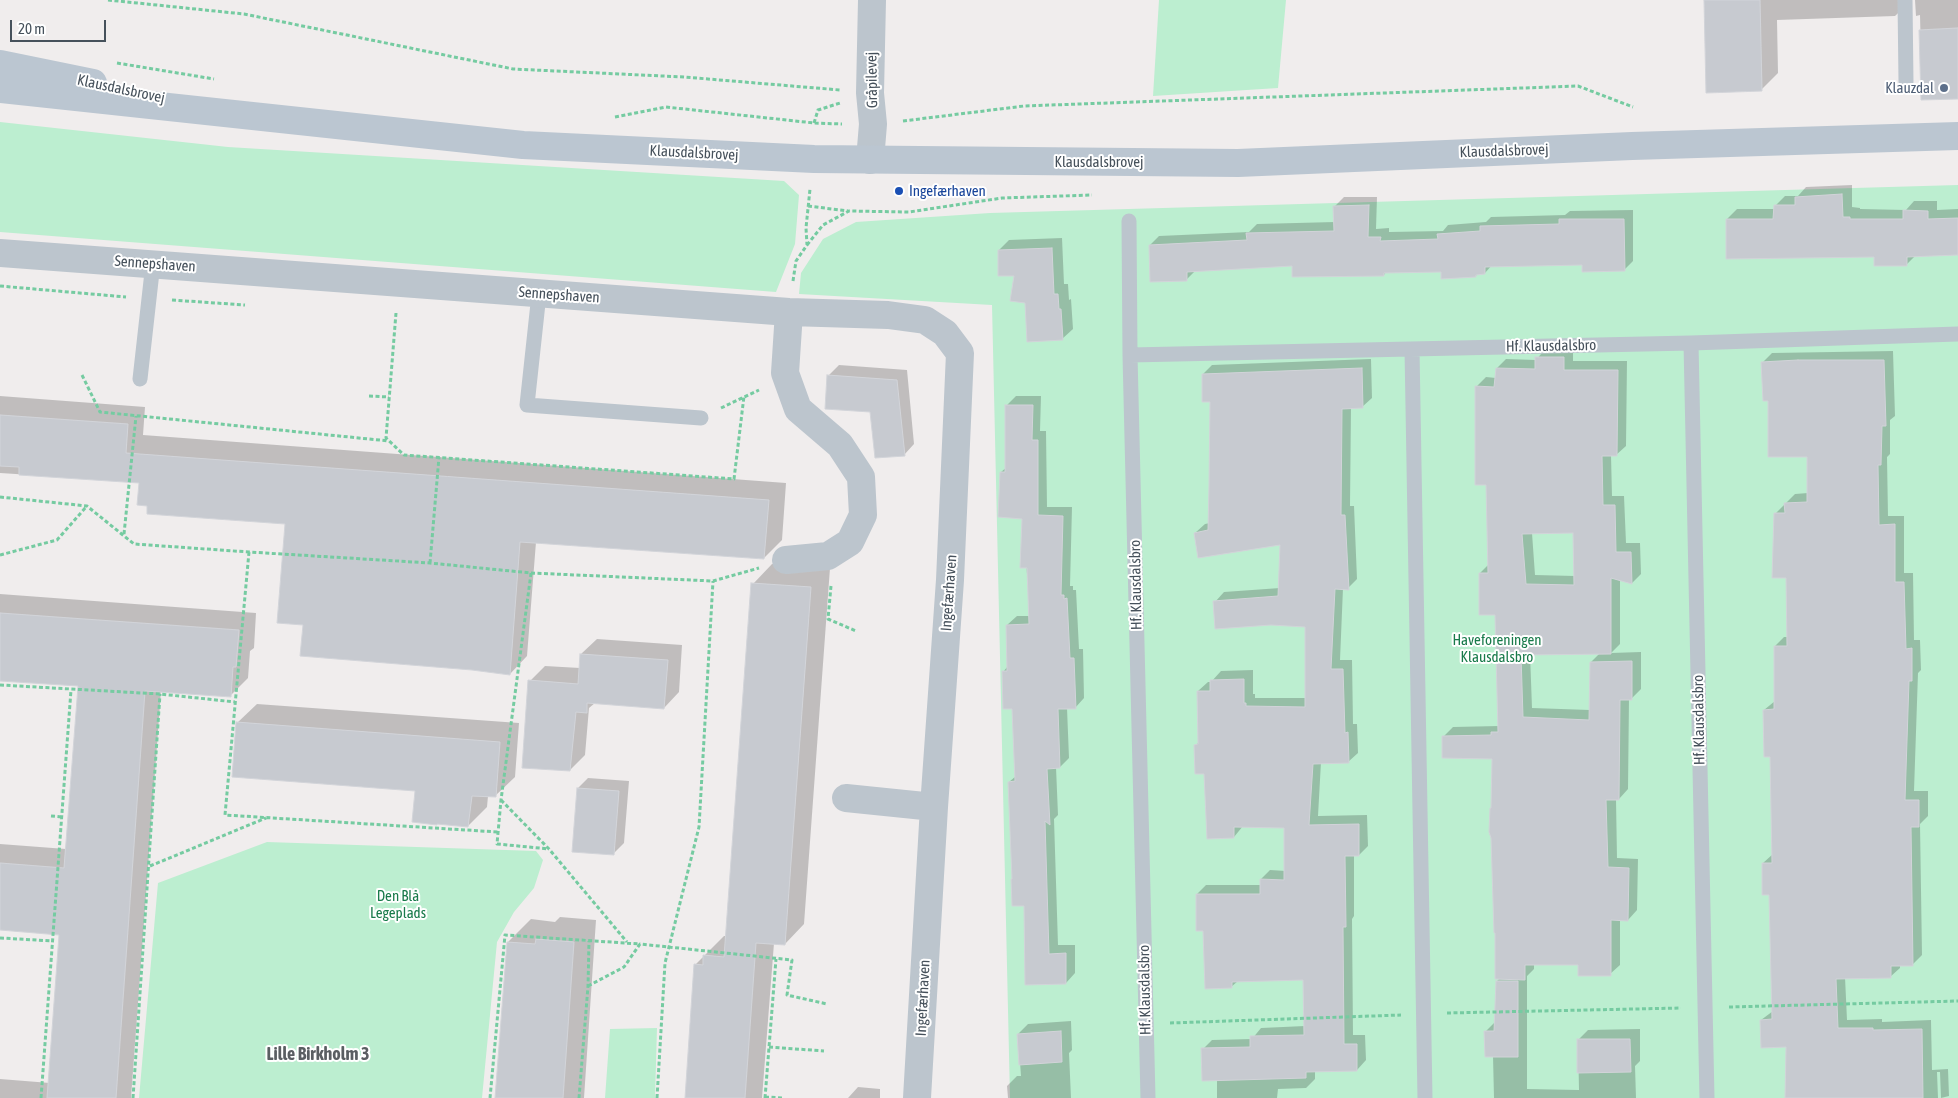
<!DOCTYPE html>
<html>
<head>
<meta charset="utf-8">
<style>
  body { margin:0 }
  #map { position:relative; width:1958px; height:1098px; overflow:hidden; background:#f0eded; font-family:"Asap Condensed",sans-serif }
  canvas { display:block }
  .scale { position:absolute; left:10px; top:20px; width:96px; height:22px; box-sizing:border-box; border:2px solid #46515b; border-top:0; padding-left:6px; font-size:15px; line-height:18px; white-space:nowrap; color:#46515b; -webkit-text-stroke:4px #fff; paint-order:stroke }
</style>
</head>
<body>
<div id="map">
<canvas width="1958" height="1098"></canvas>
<div class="scale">20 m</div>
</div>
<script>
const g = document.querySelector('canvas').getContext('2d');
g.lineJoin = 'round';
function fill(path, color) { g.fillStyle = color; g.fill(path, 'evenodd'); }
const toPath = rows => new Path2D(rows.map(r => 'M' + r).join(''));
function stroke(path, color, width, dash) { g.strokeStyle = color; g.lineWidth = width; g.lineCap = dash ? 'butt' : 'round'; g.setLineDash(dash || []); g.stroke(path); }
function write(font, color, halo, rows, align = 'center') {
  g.font = font + ' "Asap Condensed",sans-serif'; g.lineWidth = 4; g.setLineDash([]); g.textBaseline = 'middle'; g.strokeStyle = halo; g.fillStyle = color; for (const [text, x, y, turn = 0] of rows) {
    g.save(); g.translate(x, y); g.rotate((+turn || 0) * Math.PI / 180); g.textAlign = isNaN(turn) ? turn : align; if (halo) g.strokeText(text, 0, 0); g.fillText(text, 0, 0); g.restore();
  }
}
fill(toPath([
  [1159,0,1286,0,1278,88,1153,96],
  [0,122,228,147,784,181,799,195,795,244,776,292,0,232],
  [1958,185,1958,1098,1010,1098,992,305,799,294,801,273,823,239,856,222,990,213],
  [267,842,536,851,543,860,534,888,514,912,497,942,482,1098,139,1098,158,883],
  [657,1028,655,1098,605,1098,610,1029]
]), '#bceed0');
fill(toPath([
  [1706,0,1912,0,1895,16,1777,20,1778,73,1762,89],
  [1915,0,1958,0,1958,98,1922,99,1920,15,1916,16],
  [1852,185,1852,207,1860,208,1860,209,1906,210,1914,201,1937,201,1937,210,1958,209,1958,254,1916,255,1907,264,1727,219,1737,209,1775,209,1775,206,1785,196,1798,196,1806,187],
  [1344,197,1377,197,1376,229,1389,228,1389,232,1443,231,1448,225,1486,222,1491,217,1565,215,1570,211,1633,210,1633,261,1624,270,1583,264,1492,265,1485,273,1478,273,1476,276,1442,270,1386,272,1384,275,1293,265,1196,270,1186,280,1150,245,1159,236,1249,232,1257,224,1335,222,1335,206],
  [1062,238,1064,284,1068,284,1069,300,1071,299,1073,329,1062,339,1027,302,1015,274,999,250,1009,240],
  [1546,348,1573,348,1573,361,1627,361,1626,446,1616,455,1611,455,1612,496,1624,496,1626,543,1640,543,1641,574,1632,583,1620,580,1620,644,1611,653,1641,652,1641,689,1631,699,1629,699,1628,789,1619,799,1616,799,1617,858,1638,859,1637,910,1628,920,1620,920,1620,965,1610,974,1579,964,1534,964,1534,969,1527,976,1527,1089,1579,1090,1578,1040,1588,1030,1640,1029,1640,1061,1635,1066,1636,1098,1494,1098,1493,1056,1486,1031,1496,1021,1497,981,1500,978,1493,807,1493,758,1443,737,1453,727,1499,726,1496,614,1480,573,1489,564,1487,484,1476,387,1486,377,1496,378,1497,368,1506,359,1536,360],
  [1574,531,1575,576,1535,575,1532,533],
  [1530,653,1600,653,1591,662,1590,710,1532,708],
  [1893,351,1895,416,1890,420,1890,454,1887,457,1888,516,1904,516,1904,573,1913,573,1914,640,1920,640,1921,670,1918,673,1914,791,1928,791,1928,816,1920,824,1922,955,1912,965,1900,965,1900,968,1890,977,1845,977,1847,1020,1882,1019,1882,1022,1931,1020,1932,1070,1948,1069,1949,1096,1941,1098,1940,1072,1937,1072,1938,1098,1787,1098,1787,1046,1761,1020,1773,1011,1770,894,1763,863,1773,854,1771,756,1764,710,1775,701,1775,646,1784,637,1788,637,1788,576,1775,514,1795,494,1808,493,1808,456,1770,400,1763,362,1772,353],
  [1371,359,1372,398,1362,407,1351,407,1350,506,1354,506,1357,579,1348,588,1343,588,1340,660,1352,660,1353,724,1357,724,1358,753,1348,762,1321,762,1318,816,1367,815,1368,846,1359,855,1354,855,1354,916,1352,919,1353,1035,1365,1035,1366,1060,1357,1070,1315,1070,1315,1079,1306,1088,1278,1089,1277,1098,1217,1098,1217,1079,1203,1049,1212,1040,1252,1039,1261,1028,1305,1026,1304,979,1238,981,1231,987,1205,930,1197,894,1206,885,1261,885,1261,879,1270,870,1286,871,1286,827,1243,826,1234,837,1205,773,1196,745,1199,742,1198,691,1208,682,1211,682,1221,671,1253,670,1253,694,1255,694,1255,698,1307,698,1306,626,1215,602,1224,592,1280,588,1282,544,1195,533,1205,524,1210,523,1211,400,1203,374,1212,365],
  [839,365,907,370,914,444,904,455,871,411,829,375],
  [0,396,145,407,143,435,786,483,782,540,764,558,536,542,527,656,510,674,305,624,286,523,149,505,140,482,0,473],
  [1016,396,1041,396,1040,431,1046,431,1047,507,1072,507,1070,586,1073,586,1073,590,1076,590,1079,649,1083,649,1084,698,1075,708,1067,708,1069,758,1060,767,1056,767,1058,815,1054,819,1058,945,1075,945,1075,973,1066,983,1026,984,1025,904,1009,782,1016,776,1013,707,1003,672,1008,666,1007,625,1017,616,1030,616,1023,518,1001,472,1007,467,1006,406],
  [772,564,830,568,804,924,785,944,774,943,762,1098,686,1098,695,965,724,936,727,936,753,584],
  [0,594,256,613,254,648,250,651,248,678,230,696,161,691,131,1098,0,1098,0,1079,50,1083,60,934,0,929,0,844,66,849,79,685,0,680],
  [597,639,682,645,679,692,664,708,595,703,589,708,585,755,570,770,530,681,545,666,580,668,581,654],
  [257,704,519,723,515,777,495,796,488,796,487,807,468,826,417,790,237,723],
  [588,778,629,781,624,843,614,853,578,788],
  [560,917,596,920,584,1098,496,1098,508,942,531,919,555,922],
  [1071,1021,1072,1050,1069,1053,1071,1098,1008,1098,1007,1086,1017,1076,1021,1076,1018,1034,1028,1024],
  [858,1087,880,1089,880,1098,848,1098]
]), '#0003');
const building = toPath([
  [1704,0,1760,0,1762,91,1706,93,1704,0],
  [1958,28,1958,99,1921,100,1919,30,1958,28],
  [1842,194,1843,217,1850,217,1850,219,1903,219,1903,210,1928,211,1928,219,1958,218,1958,255,1907,257,1907,266,1874,266,1874,257,1726,259,1726,219,1773,219,1774,205,1795,205,1795,197,1842,194],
  [1369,205,1368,237,1381,237,1380,241,1438,239,1437,234,1480,231,1480,226,1559,224,1559,219,1624,219,1625,271,1582,272,1582,265,1485,267,1485,274,1476,275,1476,277,1441,279,1441,272,1384,273,1384,276,1292,277,1292,266,1187,272,1187,281,1150,282,1149,245,1247,240,1246,233,1334,231,1333,206,1369,205],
  [1052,248,1054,294,1058,294,1059,309,1061,309,1063,340,1027,342,1025,303,1010,301,1014,276,998,276,998,250,1052,248],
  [1535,357,1564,357,1564,370,1618,370,1617,456,1602,456,1603,505,1615,505,1616,552,1631,552,1632,584,1611,578,1611,654,1521,655,1523,717,1589,720,1590,662,1632,661,1632,700,1620,700,1619,800,1606,800,1608,867,1629,868,1628,921,1611,920,1611,976,1578,976,1578,965,1525,965,1525,980,1495,979,1495,933,1494,933,1491,838,1489,832,1490,808,1491,808,1492,759,1442,758,1442,736,1491,735,1491,732,1498,732,1495,615,1479,615,1479,573,1488,573,1486,485,1475,485,1475,386,1494,387,1496,368,1535,369,1535,357],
  [1573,533,1574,585,1526,584,1522,534,1573,533],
  [1798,360,1884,360,1886,426,1882,426,1881,465,1878,465,1879,525,1895,524,1895,582,1904,582,1906,649,1912,648,1912,681,1909,681,1905,800,1919,800,1919,827,1911,827,1913,966,1891,966,1891,978,1836,979,1838,1028,1873,1028,1873,1030,1922,1029,1923,1098,1785,1098,1786,1047,1761,1048,1760,1020,1772,1019,1769,895,1762,895,1762,863,1772,863,1770,757,1764,757,1763,710,1774,709,1774,646,1787,646,1786,578,1772,578,1774,513,1785,513,1784,503,1807,502,1807,457,1768,457,1768,401,1763,401,1761,362,1798,360],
  [1362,368,1363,408,1342,409,1341,515,1345,515,1349,590,1335,589,1331,669,1343,669,1345,733,1348,732,1349,763,1313,764,1309,825,1359,824,1359,856,1345,856,1346,927,1343,927,1344,1044,1357,1044,1357,1071,1306,1072,1306,1078,1202,1081,1201,1048,1250,1047,1250,1036,1304,1035,1303,980,1232,982,1232,988,1205,989,1203,931,1196,931,1196,894,1260,894,1260,879,1284,880,1284,828,1234,827,1234,838,1207,839,1204,774,1195,774,1194,745,1198,744,1197,691,1210,691,1210,680,1244,679,1244,703,1246,703,1246,706,1305,707,1305,627,1271,625,1215,629,1213,601,1278,596,1280,545,1198,558,1194,533,1208,530,1209,486,1210,402,1202,402,1202,374,1362,368],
  [827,375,897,380,905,456,875,458,870,412,825,409,827,375],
  [1005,405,1033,405,1032,440,1038,440,1038,515,1063,516,1061,595,1064,595,1064,599,1067,598,1070,658,1074,658,1076,709,1058,709,1060,768,1047,769,1050,825,1045,821,1049,954,1066,953,1066,984,1025,985,1024,906,1012,906,1011,879,1012,879,1008,782,1015,781,1012,709,1003,709,1002,671,1007,671,1006,625,1029,624,1027,568,1020,568,1022,519,998,517,1000,472,1005,472,1005,405],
  [0,415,128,424,126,453,769,500,764,559,520,542,510,675,472,670,300,656,303,625,277,623,285,524,147,514,147,506,137,505,139,483,19,475,19,467,0,466,0,415],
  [751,583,811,587,785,945,756,943,745,1098,685,1098,694,964,703,965,703,955,724,957,751,583],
  [0,613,239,630,236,667,233,667,231,697,145,691,116,1098,47,1098,59,935,0,930,0,863,64,868,78,686,0,681,0,613],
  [580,654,668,660,664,709,587,703,587,713,576,712,570,771,522,768,528,680,578,684,580,654],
  [236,722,500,742,496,797,472,796,468,827,437,824,437,825,412,822,415,791,232,777,236,722],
  [577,788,619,791,614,855,572,852,577,788],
  [536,939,574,942,563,1098,495,1098,507,942,535,944,536,939],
  [1496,981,1518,981,1518,1057,1485,1057,1484,1031,1494,1031,1496,981],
  [1061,1031,1062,1062,1019,1065,1017,1034,1061,1031],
  [1577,1039,1630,1039,1631,1072,1577,1073,1577,1039]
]);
fill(building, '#c7cad0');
stroke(building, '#d2d4d9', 1);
stroke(toPath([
  [108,0,244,14,513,69,684,77,840,90],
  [117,63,214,79],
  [615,117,666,107,814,123,842,124],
  [903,121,1024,106,1578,86,1633,107],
  [814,123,818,110,840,103],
  [808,206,848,211],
  [807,245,823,225,849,211,909,212,1002,198,1092,195],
  [793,281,796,261,807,245,806,228,810,189],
  [0,286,126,297],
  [172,300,245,305],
  [396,313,386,438,404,455,734,479,744,396],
  [82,375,100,412,389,441],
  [369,396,389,397],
  [721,408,759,390],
  [0,497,87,506,134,544,249,552,430,563,531,573,713,581,759,568],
  [124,534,136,416],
  [249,552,225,815,498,832],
  [0,555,57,540,87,506],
  [430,563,439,457],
  [531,573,501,800,497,844,549,849],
  [831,586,828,619,856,631],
  [0,685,160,694,235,702],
  [501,800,549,849,627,942],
  [51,816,62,817],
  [150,866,266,818],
  [0,938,53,941],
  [588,986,624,967,640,944,792,960,787,995,827,1004],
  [1729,1007,1958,1001],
  [1447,1013,1681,1008],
  [1170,1023,1401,1015],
  [769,1047,824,1051],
  [765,1097,784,1098],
  [41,1098,71,690],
  [133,1098,160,694],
  [490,1098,505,935,640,944],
  [579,1098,588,986,589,941],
  [657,1098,665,963,699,827,713,581],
  [765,1098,776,959]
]), '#75cba1', 3, [4, 2.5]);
stroke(toPath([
  [1905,0,1906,82],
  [1129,221,1130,355],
  [539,294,527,405,701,418],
  [1691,343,1707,1098],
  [1412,349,1425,1098],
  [140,379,153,263],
  [1148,1098,1130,355,1691,343,1958,334]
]), '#bcc5cd', 15);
stroke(toPath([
  [870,160,873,124,870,93,872,0],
  [0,253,789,312,888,315,925,320,945,333,960,353,950,580,934,807,917,1098],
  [786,560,828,556,850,542,863,515,861,477,840,445,798,409,785,373,789,312],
  [846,798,934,807]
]), '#bcc5cd', 28);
stroke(toPath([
  [0,64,93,83],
  [0,89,523,145,814,159,1238,163,1632,146,1958,136]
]), '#bbc6d1', 28);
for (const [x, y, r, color] of [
  [1944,88,5,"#5c6f8a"],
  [899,191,5,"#1a4fb4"]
]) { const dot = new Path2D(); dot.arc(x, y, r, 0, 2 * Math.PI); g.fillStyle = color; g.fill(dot); stroke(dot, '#fff', 2); }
write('15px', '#46515b', '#fff', [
  ["Gråpilevej",872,80,-91],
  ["Klausdalsbrovej",121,89,12],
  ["Klausdalsbrovej",1504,151,-2],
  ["Klausdalsbrovej",694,153,3],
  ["Klausdalsbrovej",1099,162],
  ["Sennepshaven",155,264,4],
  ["Sennepshaven",559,295,4],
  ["Hf. Klausdalsbro",1551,346,-1],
  ["Hf. Klausdalsbro",1136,585,-91],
  ["Ingefærhaven",949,593,-86],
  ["Hf. Klausdalsbro",1699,720,-91],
  ["Hf. Klausdalsbro",1145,990,-91],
  ["Ingefærhaven",923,998,-87]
]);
write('15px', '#4e5e75', '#fff', [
  ["Klauzdal",1934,88]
], 'right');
write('15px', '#164399', '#fff', [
  ["Ingefærhaven",909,191]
], 'left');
write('15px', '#187a4a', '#fff', [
  ["Haveforeningen",1497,640],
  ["Klausdalsbro",1497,657],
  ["Den Blå",398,896],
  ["Legeplads",398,913]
]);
write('bold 18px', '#5a5e62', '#fff', [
  ["Lille Birkholm 3",318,1054]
]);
</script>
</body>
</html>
